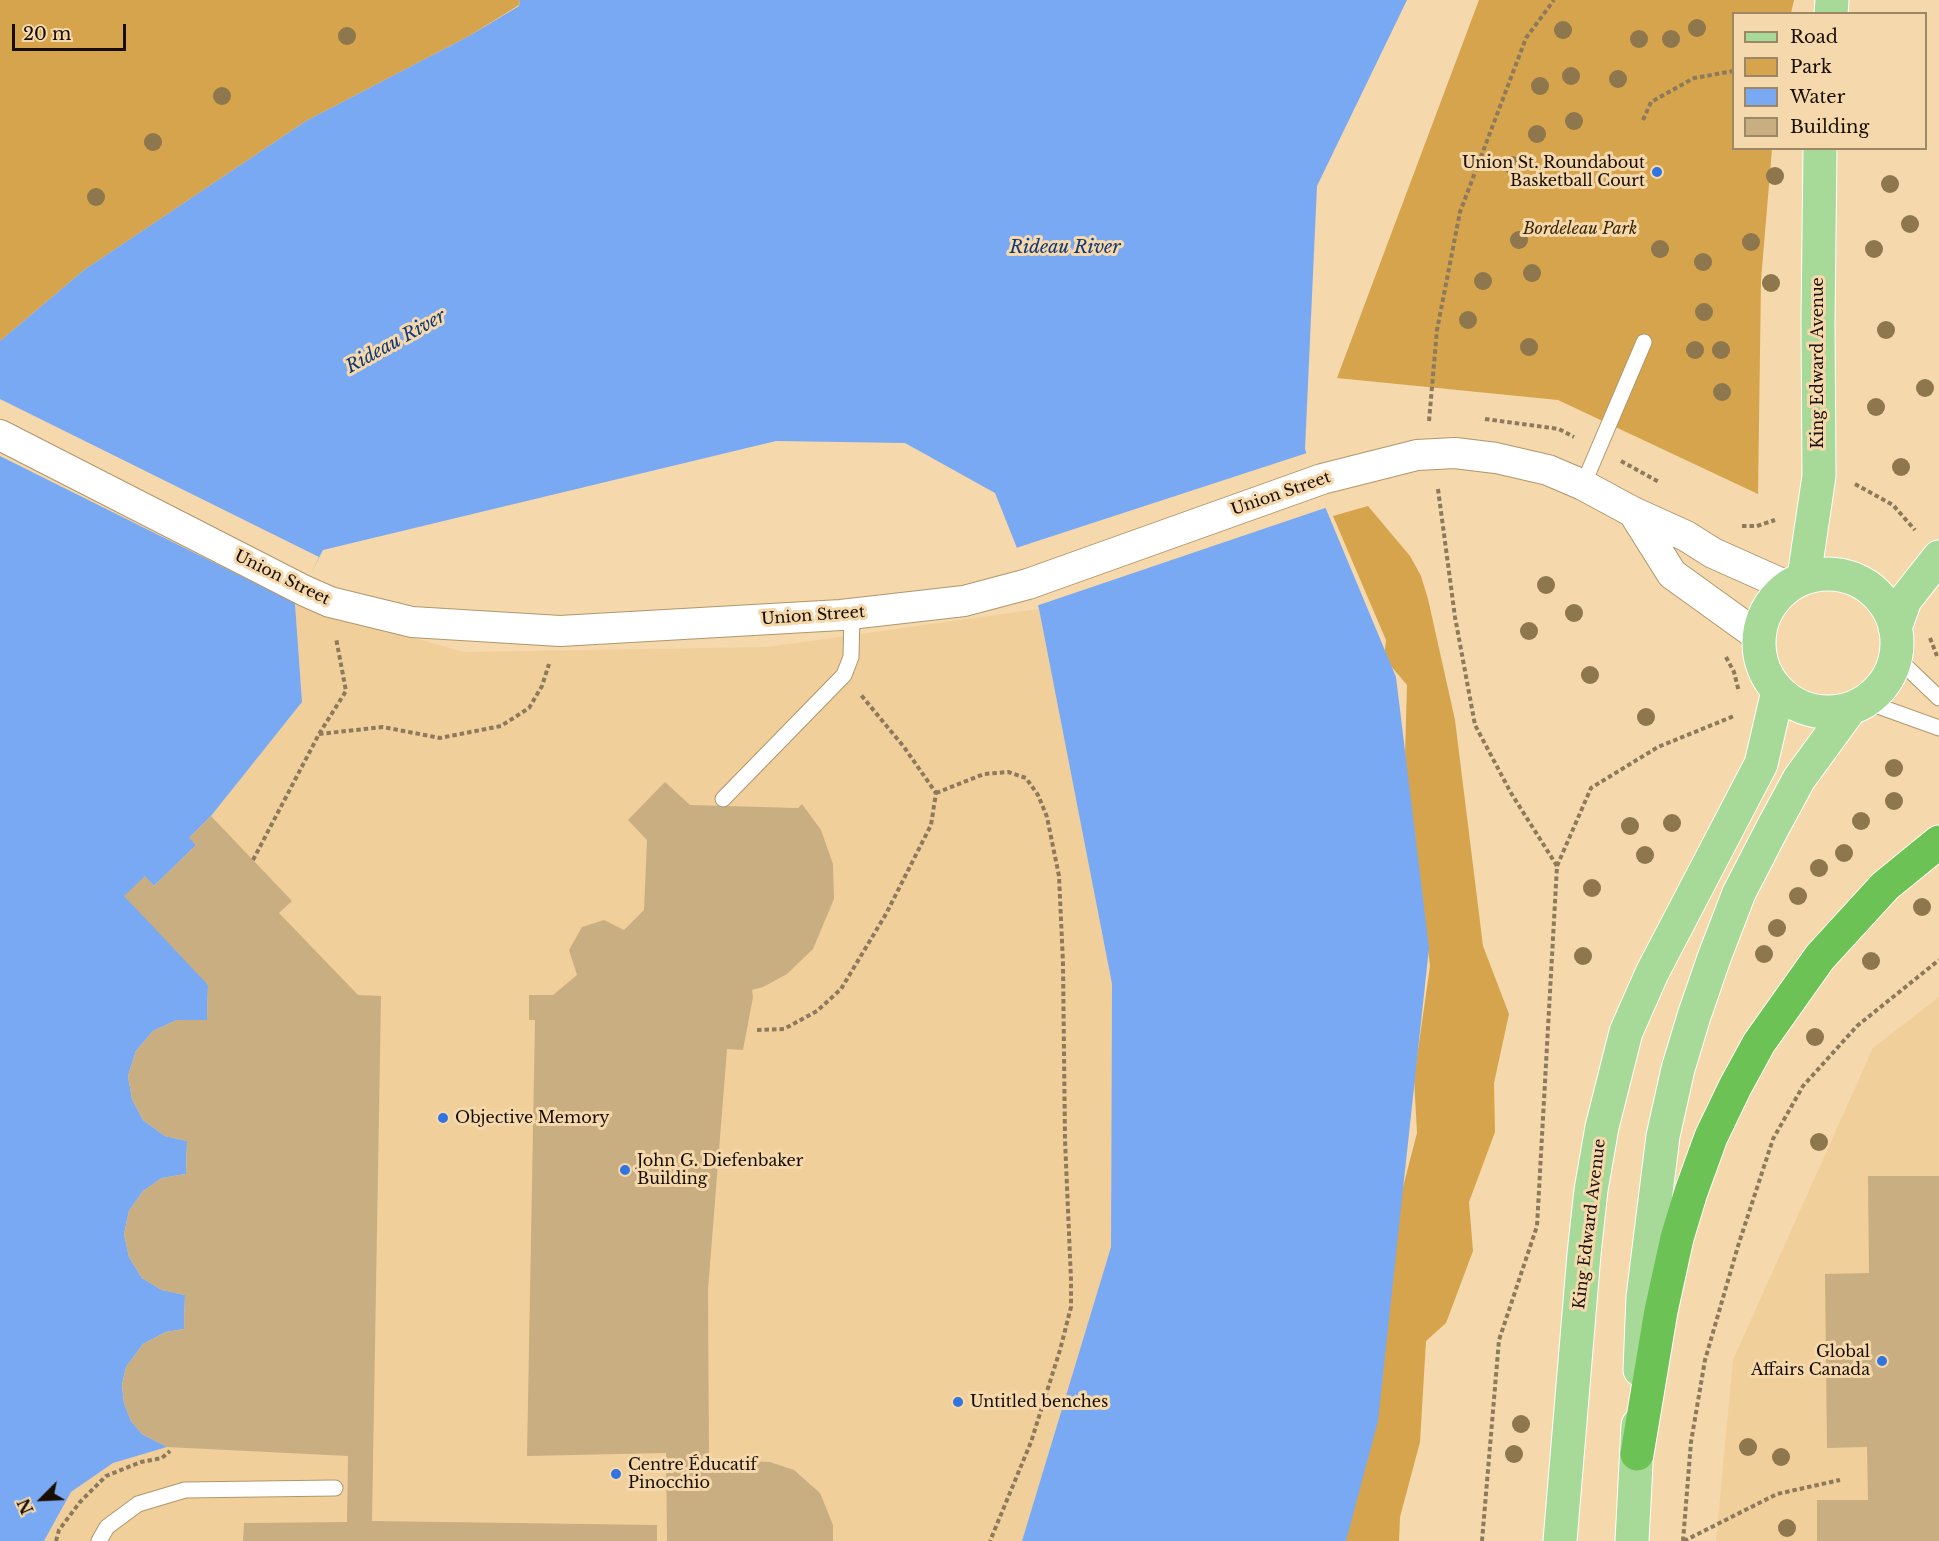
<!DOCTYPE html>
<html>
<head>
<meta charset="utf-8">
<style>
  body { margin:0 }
  #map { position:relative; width:1939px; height:1541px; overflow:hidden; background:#f5d8ab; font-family:"Libre Baskerville",serif }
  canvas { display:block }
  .legend { position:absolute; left:1732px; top:12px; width:195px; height:138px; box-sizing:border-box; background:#f5d8ab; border:2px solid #9c8767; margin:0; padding:8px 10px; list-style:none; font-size:18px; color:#170d01 }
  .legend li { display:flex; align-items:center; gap:12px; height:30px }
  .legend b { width:30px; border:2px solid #9c8767 }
  .north { position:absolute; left:12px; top:1469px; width:60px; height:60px; -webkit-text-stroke:4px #f5d8ab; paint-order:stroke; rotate:246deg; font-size:16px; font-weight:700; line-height:24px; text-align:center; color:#170d01 }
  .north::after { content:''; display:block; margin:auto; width:21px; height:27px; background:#170d01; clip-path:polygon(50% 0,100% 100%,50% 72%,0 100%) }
  .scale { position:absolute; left:12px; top:24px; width:114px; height:27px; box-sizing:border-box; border:3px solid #170d01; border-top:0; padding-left:8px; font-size:18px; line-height:21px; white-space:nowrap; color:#170d01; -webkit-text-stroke:4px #f5d8ab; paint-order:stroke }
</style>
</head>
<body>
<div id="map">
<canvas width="1939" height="1541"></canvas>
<ul class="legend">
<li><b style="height:8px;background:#a7da98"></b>Road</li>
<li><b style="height:16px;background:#d5a44d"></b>Park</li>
<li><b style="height:16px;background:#7aa9f3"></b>Water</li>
<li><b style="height:16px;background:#c9ae82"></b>Building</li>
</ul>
<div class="north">N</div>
<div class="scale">20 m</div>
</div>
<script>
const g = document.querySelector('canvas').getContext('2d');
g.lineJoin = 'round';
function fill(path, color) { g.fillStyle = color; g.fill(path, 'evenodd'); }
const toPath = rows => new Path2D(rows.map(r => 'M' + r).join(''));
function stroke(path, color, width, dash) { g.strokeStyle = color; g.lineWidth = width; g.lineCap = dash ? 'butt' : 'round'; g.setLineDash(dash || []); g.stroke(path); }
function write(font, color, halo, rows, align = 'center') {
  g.font = font + ' "Libre Baskerville",serif'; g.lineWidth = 6; g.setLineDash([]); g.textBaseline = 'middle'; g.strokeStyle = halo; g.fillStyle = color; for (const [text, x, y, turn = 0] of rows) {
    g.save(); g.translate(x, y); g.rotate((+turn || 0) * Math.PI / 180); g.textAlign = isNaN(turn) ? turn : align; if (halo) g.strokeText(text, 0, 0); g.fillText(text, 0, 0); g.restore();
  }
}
fill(toPath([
  [295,604,464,652,768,647,1039,609,1112,984,1111,1247,1022,1541,44,1541,71,1492,113,1463,167,1447,142,1434,131,1421,124,1403,122,1385,126,1367,143,1344,166,1332,162,1290,142,1278,129,1257,124,1234,129,1211,143,1191,162,1178,186,1174,165,1136,143,1120,132,1099,128,1076,136,1051,153,1031,177,1020,208,985,124,896,145,876,154,886,189,838,211,816,302,702],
  [1939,997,1939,1541,1716,1541,1733,1360,1873,1048]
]), '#f0cf9b');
fill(toPath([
  [0,0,520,0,519,5,469,36,306,121,84,270,0,341],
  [1479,0,1794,0,1791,13,1734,14,1734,148,1772,149,1761,280,1758,494,1558,400,1337,378],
  [1368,506,1410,556,1421,576,1428,599,1455,720,1483,946,1509,1014,1494,1083,1495,1132,1469,1202,1473,1251,1446,1323,1426,1341,1420,1442,1400,1517,1399,1541,1327,1541,1372,1307,1417,1133,1414,1078,1430,966,1405,756,1407,685,1384,658,1386,640,1333,516]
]), '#d5a44d');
fill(toPath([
  [520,0,1407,0,1317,186,1305,449,1326,509,1396,677,1429,948,1378,1421,1346,1541,1022,1541,1111,1247,1112,984,1039,609,1031,583,995,493,905,443,776,441,323,550,295,604,302,702,211,816,190,837,196,845,154,886,145,877,208,985,207,1020,177,1020,153,1031,136,1051,128,1076,132,1099,143,1120,165,1136,187,1141,186,1174,162,1178,143,1191,129,1211,124,1234,129,1257,142,1278,162,1290,185,1295,184,1329,166,1332,143,1344,126,1367,122,1385,124,1403,131,1421,142,1434,167,1447,113,1463,71,1492,44,1541,0,1541,0,341,84,270,306,121,469,36,519,6]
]), '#7aa9f3');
fill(toPath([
  [0,399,319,557,297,604,0,456],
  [1310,452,1328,507,1036,606,1016,548]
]), '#f5d8ab');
fill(toPath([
  [665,782,690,805,798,808,802,804,821,830,833,864,834,899,813,949,787,974,763,987,752,990,753,997,743,1050,727,1049,708,1290,709,1459,770,1462,794,1470,820,1493,833,1525,833,1541,667,1541,666,1453,527,1456,535,1020,529,1020,529,995,553,995,577,975,569,950,582,927,604,920,624,930,644,910,647,840,628,820],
  [211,816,292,901,279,913,358,995,381,996,372,1521,657,1525,657,1541,243,1541,244,1523,347,1522,348,1456,167,1447,142,1434,131,1421,124,1403,122,1385,126,1367,143,1344,166,1332,184,1329,185,1295,162,1290,142,1278,129,1257,124,1234,129,1211,143,1191,162,1178,186,1174,187,1141,165,1136,143,1120,132,1099,128,1076,136,1051,153,1031,177,1020,207,1020,208,985,124,896,145,876,154,886,196,845,189,838],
  [1868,1176,1939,1176,1939,1541,1817,1541,1817,1500,1868,1500,1867,1447,1827,1448,1825,1274,1869,1273]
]), '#c9ae82');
const service = toPath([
  [1583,485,1644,342],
  [1896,657,1939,698],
  [1864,701,1939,728],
  [723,799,844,675,851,657,852,614],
  [99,1541,107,1527,138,1504,185,1490,335,1488]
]);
const minor = toPath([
  [0,435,305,591,330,602,412,622,560,631,841,615,964,601,1028,584,1322,479,1417,455,1455,453,1496,458,1548,470,1583,485,1633,512,1686,536,1713,553,1787,586],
  [1633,512,1672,574,1758,636]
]);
const primary = toPath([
  [1831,14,1832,0],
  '1759 643a69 69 0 1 1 138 0a69 69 0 1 1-138 0Z',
  [1804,577,1819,476,1818,321,1820,148],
  [1895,628,1905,600,1939,557],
  [1640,1370,1643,1297,1663,1136,1678,1069,1694,1016,1714,958,1739,893,1772,829,1799,779,1850,709],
  [1560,1541,1584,1254,1591,1190,1602,1127,1626,1032,1652,973,1761,764,1778,691],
  [1632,1541,1638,1425]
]);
const motorway = toPath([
  [1637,1454,1661,1311,1677,1238,1691,1192,1711,1137,1735,1087,1759,1043,1820,957,1885,886,1939,842]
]);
stroke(service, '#b1966b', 17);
stroke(minor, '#b1966b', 32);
stroke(primary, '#fff', 35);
stroke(motorway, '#fff', 35);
stroke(toPath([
  [1643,120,1651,102,1694,78,1734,71],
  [1485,419,1559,429,1574,437],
  [1429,421,1437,330,1460,212,1526,38,1554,0],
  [1621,461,1659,482],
  [1855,484,1893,505,1915,530],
  [1438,489,1455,617,1475,725,1511,793,1557,866],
  [1742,526,1757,526,1775,520],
  [1930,638,1937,656],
  [1726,657,1734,672,1739,692],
  [319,734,383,727,440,738,501,726,529,708,542,686,549,664],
  [936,793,984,774,1008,772,1026,778,1038,795,1047,817,1059,876,1063,963,1065,1140,1071,1280,1071,1307,1060,1350,1031,1442,990,1541],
  [253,860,319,734,346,691,336,638],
  [757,1030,784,1029,817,1011,841,989,886,914,931,825,936,793,904,747,861,695],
  [56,1541,59,1530,80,1502,106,1476,141,1462,162,1458,170,1451],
  [1482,1541,1499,1340,1537,1226,1557,866,1591,788,1658,747,1734,716],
  [1683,1541,1691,1442,1705,1360,1738,1246,1773,1139,1803,1086,1857,1026,1939,960],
  [1684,1541,1777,1494,1840,1480]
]), '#8d795b', 4, [4.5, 3]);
stroke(service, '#fff', 15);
stroke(minor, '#fff', 30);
stroke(primary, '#a7da98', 33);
stroke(motorway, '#6cc254', 33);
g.fillStyle = '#8e764d';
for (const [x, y] of [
  [1697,28],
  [1563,30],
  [347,36],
  [1639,39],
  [1671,39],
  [1571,76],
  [1618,79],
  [1540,86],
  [222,96],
  [1574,121],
  [1537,134],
  [153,142],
  [1512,165],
  [1775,176],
  [1890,184],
  [96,197],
  [1910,224],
  [1519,240],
  [1751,242],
  [1660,249],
  [1874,249],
  [1703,262],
  [1532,273],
  [1483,281],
  [1771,283],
  [1704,312],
  [1468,320],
  [1886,330],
  [1529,347],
  [1695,350],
  [1721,350],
  [1925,388],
  [1722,392],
  [1876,407],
  [1901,467],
  [1546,585],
  [1574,613],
  [1529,631],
  [1590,675],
  [1646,717],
  [1894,768],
  [1894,801],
  [1861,821],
  [1672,823],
  [1630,826],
  [1844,853],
  [1645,855],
  [1819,868],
  [1592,888],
  [1798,896],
  [1922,907],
  [1777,928],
  [1764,954],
  [1583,956],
  [1871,961],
  [1815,1037],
  [1819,1142],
  [1521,1424],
  [1748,1447],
  [1514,1454],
  [1781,1457],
  [1787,1528]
]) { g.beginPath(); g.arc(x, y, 9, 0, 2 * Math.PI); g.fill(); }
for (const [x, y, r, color] of [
  [1657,172,6,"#2f74e1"],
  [443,1118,6,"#2f74e1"],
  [625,1170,6,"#2f74e1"],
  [1882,1361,6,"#2f74e1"],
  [958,1402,6,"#2f74e1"],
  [616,1474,6,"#2f74e1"]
]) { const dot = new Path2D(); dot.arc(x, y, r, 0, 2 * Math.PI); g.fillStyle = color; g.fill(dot); stroke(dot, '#f5d8ab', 2); }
write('16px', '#170d01', '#f5d8ab', [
  ["Union St. Roundabout",1645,163,"right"],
  ["Basketball Court",1645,181,"right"],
  ["Objective Memory",455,1118],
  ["John G. Diefenbaker",637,1161],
  ["Building",637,1179],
  ["Global",1870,1352,"right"],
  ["Affairs Canada",1870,1370,"right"],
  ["Untitled benches",970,1402],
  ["Centre Éducatif",628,1465],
  ["Pinocchio",628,1483]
], 'left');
write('italic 16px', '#392600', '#f5d8ab', [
  ["Bordeleau Park",1580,229]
]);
write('16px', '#170d01', '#f5d8ab', [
  ["King Edward Avenue",1818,363,-90],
  ["Union Street",1281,494,-19],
  ["Union Street",282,578,26],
  ["Union Street",813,616,-4],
  ["King Edward Avenue",1590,1224,-83]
]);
write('italic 18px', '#0e3878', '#f5d8ab', [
  ["Rideau River",1065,248],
  ["Rideau River",396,342,-29]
]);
</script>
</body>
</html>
